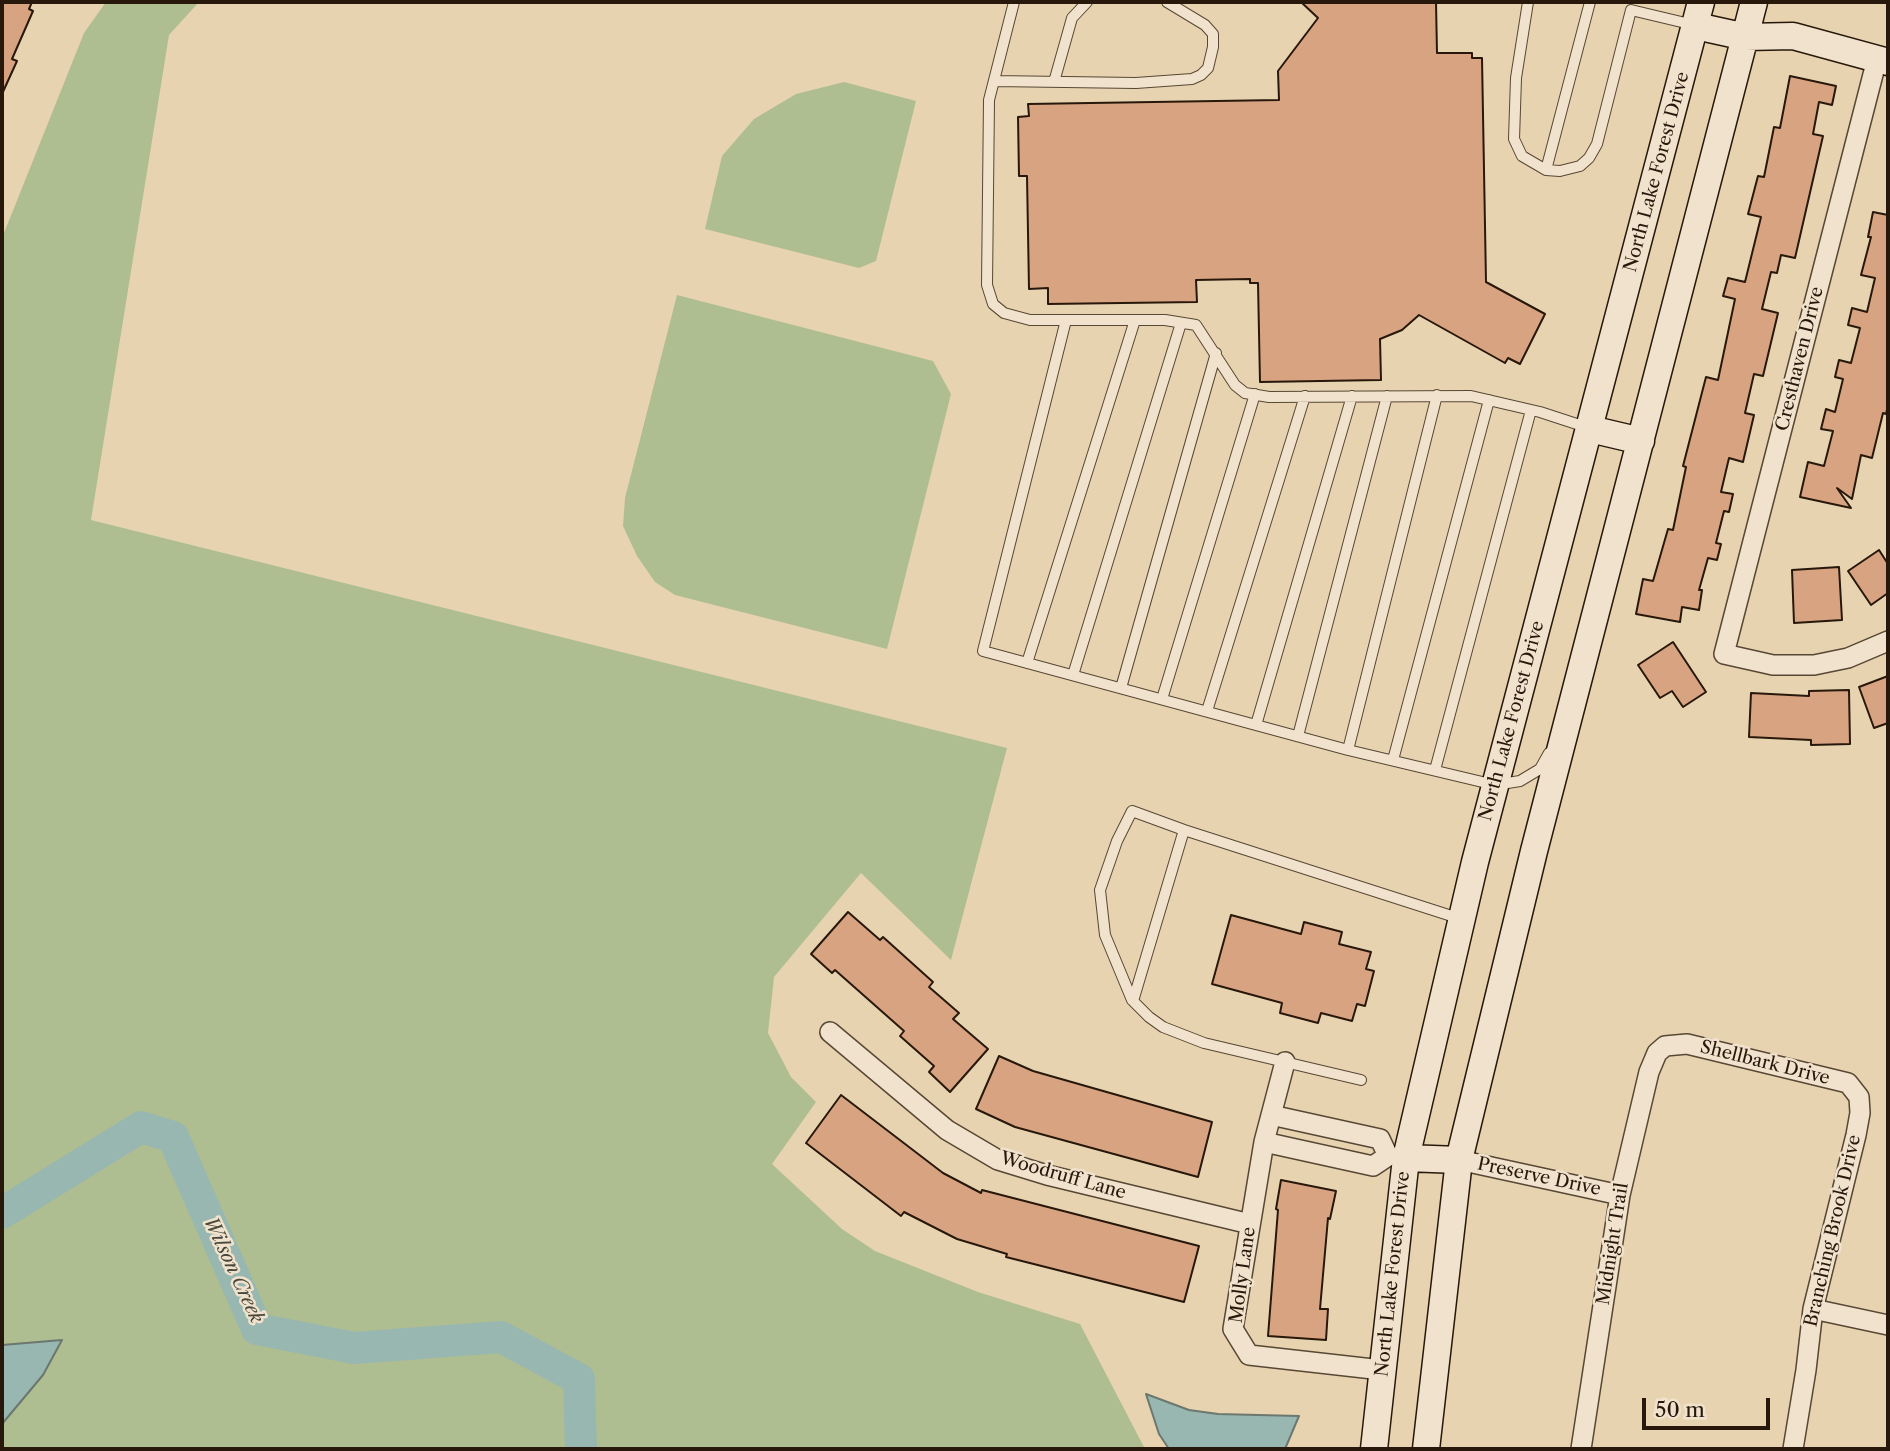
<!DOCTYPE html>
<html>
<head>
<meta charset="utf-8">
<style>
  body { margin:0 }
  #map { position:relative; width:1890px; height:1451px; overflow:hidden; background:#e8d3b0; font-family:"Libre Caslon Text",serif }
  canvas { display:block }
  .frame { position:absolute; inset:0; border:4px solid #27180b; pointer-events:none }
  .scale { position:absolute; left:1642px; top:1398px; width:128px; height:32px; box-sizing:border-box; border:4px solid #27180b; border-top:0; padding-left:9px; font-size:21px; line-height:24px; white-space:nowrap; color:#27180b; -webkit-text-stroke:5px #f0e2cc; paint-order:stroke }
</style>
</head>
<body>
<div id="map">
<canvas width="1890" height="1451"></canvas>
<div class="frame"></div>
<div class="scale">50 m</div>
</div>
<script>
const g = document.querySelector('canvas').getContext('2d');
g.lineJoin = 'round';
function fill(path, color) { g.fillStyle = color; g.fill(path, 'evenodd'); }
const toPath = rows => new Path2D(rows.map(r => 'M' + r).join(''));
function stroke(path, color, width, dash) { g.strokeStyle = color; g.lineWidth = width; g.lineCap = dash ? 'butt' : 'round'; g.setLineDash(dash || []); g.stroke(path); }
function write(font, color, halo, rows, align = 'center') {
  g.font = font + ' "Libre Caslon Text",serif'; g.lineWidth = 5; g.setLineDash([]); g.textBaseline = 'middle'; g.strokeStyle = halo; g.fillStyle = color; for (const [text, x, y, turn = 0] of rows) {
    g.save(); g.translate(x, y); g.rotate((+turn || 0) * Math.PI / 180); g.textAlign = isNaN(turn) ? turn : align; if (halo) g.strokeText(text, 0, 0); g.fillText(text, 0, 0); g.restore();
  }
}
fill(toPath([
  [106,2,199,2,169,35,91,520,1007,748,951,960,861,873,774,977,768,1033,791,1077,816,1102,772,1164,842,1229,875,1251,978,1292,1080,1324,1145,1449,2,1449,2,238,84,33],
  [844,82,916,101,876,261,859,268,705,229,722,156,754,119,796,94],
  [677,295,933,361,951,394,887,649,675,595,655,582,637,556,623,526,625,498]
]), '#afbe90');
const water = toPath([
  [62,1340,43,1375,2,1424,2,1345,62,1340],
  [1146,1394,1189,1410,1218,1414,1299,1416,1285,1449,1169,1449,1159,1434,1146,1394]
]);
fill(water, '#98b7b1');
stroke(water, '#6b776f', 2);
stroke(toPath([
  [2,1213,141,1127,173,1137,257,1329,354,1348,501,1337,579,1379,581,1449]
]), '#98b7b1', 32);
const building = toPath([
  [2,2,32,2,29,9,33,11,12,59,17,61,2,94,2,2],
  [1301,2,1436,2,1437,53,1472,53,1472,58,1482,58,1486,282,1545,314,1520,364,1508,358,1505,363,1419,315,1402,330,1380,339,1381,380,1260,382,1258,283,1250,283,1250,279,1196,280,1197,302,1048,304,1048,288,1029,289,1027,176,1019,176,1018,117,1029,116,1028,104,1279,100,1278,71,1318,18,1301,2],
  [1790,76,1836,86,1832,105,1819,102,1813,134,1823,136,1795,258,1781,255,1777,273,1771,272,1762,309,1778,313,1763,376,1754,374,1745,413,1754,415,1743,462,1729,458,1721,492,1733,494,1729,512,1724,511,1716,543,1721,544,1717,560,1708,558,1699,590,1702,590,1699,610,1682,607,1680,622,1636,614,1643,579,1653,581,1668,529,1673,530,1686,467,1683,466,1706,377,1718,380,1735,299,1723,296,1728,278,1745,282,1761,217,1748,214,1758,176,1764,177,1774,127,1780,128,1790,76],
  [1873,212,1888,215,1888,405,1886,414,1883,413,1872,458,1861,455,1852,499,1837,488,1851,508,1800,497,1808,462,1824,466,1833,431,1821,429,1826,409,1835,412,1843,379,1835,377,1839,360,1851,363,1860,328,1848,325,1852,308,1867,312,1875,278,1861,275,1871,237,1868,237,1873,212],
  [1879,550,1888,564,1888,593,1871,605,1848,571,1879,550],
  [1839,567,1842,620,1794,623,1792,570,1839,567],
  [1673,642,1706,692,1683,707,1672,691,1660,698,1638,665,1673,642],
  [1888,676,1888,723,1874,728,1859,687,1888,676],
  [1849,690,1850,744,1811,745,1811,740,1749,737,1751,693,1809,696,1809,691,1849,690],
  [848,912,880,940,883,937,933,982,929,987,959,1013,953,1019,988,1049,950,1092,929,1072,934,1066,900,1036,904,1031,835,970,832,973,811,954,848,912],
  [1231,915,1301,934,1304,922,1342,932,1339,944,1371,952,1366,969,1374,971,1365,1006,1357,1004,1352,1021,1321,1013,1318,1023,1280,1013,1282,1003,1212,984,1231,915],
  [999,1056,1033,1071,1212,1122,1198,1177,1015,1127,976,1109,999,1056],
  [841,1095,943,1173,981,1193,982,1190,1199,1246,1184,1302,1006,1257,1007,1254,957,1239,904,1212,901,1216,806,1143,841,1095],
  [1281,1180,1336,1191,1330,1219,1328,1218,1320,1309,1328,1309,1326,1340,1268,1336,1278,1210,1276,1209,1281,1180]
]);
fill(building, '#d8a381');
stroke(building, '#27180b', 2);
const lane = toPath([
  [1014,2,989,100,987,285,993,304,1004,313,1030,320,1165,320,1196,325,1235,385,1245,393,1269,397,1471,396,1540,412,1589,428],
  [1528,2,1516,78,1514,139,1522,156,1546,170,1560,171,1580,166,1589,158,1597,144,1631,10,1694,25],
  [994,81,1136,83,1192,79,1201,75,1208,68,1213,47,1213,34,1205,25,1167,2],
  [1054,82,1072,18,1087,2],
  [1546,170,1590,2],
  [1066,320,983,651,1348,750,1495,785,1520,781,1540,769,1549,753],
  [1027,663,1135,320],
  [1073,675,1181,323],
  [1121,688,1216,353],
  [1162,699,1255,394],
  [1207,711,1305,396],
  [1256,725,1352,396],
  [1298,736,1387,396],
  [1348,750,1437,395],
  [1393,760,1489,400],
  [1435,770,1531,410],
  [1132,1000,1105,935,1100,890,1117,841,1132,811,1184,830],
  [1361,1080,1204,1043,1163,1027,1149,1017,1133,1001,1184,830,1461,919]
]);
const street = toPath([
  [1877,59,1724,654,1773,665,1814,665,1848,658,1888,641],
  [830,1032,947,1130,998,1160,1047,1175,1250,1224],
  [1285,1062,1264,1142,1233,1329,1249,1355,1382,1370],
  [1271,1115,1380,1139,1388,1156],
  [1264,1142,1373,1166,1388,1156],
  [1459,1160,1620,1195],
  [1813,1309,1888,1325],
  [1581,1449,1620,1195,1649,1072,1657,1053,1665,1046,1687,1044,1848,1083,1859,1097,1860,1113,1856,1135,1813,1309,1806,1370,1793,1449]
]);
const secondary = toPath([
  [1696,26,1746,37,1793,36,1888,62],
  [1590,429,1641,441],
  [1406,1158,1459,1160],
  [1374,1449,1406,1158,1475,862,1701,2],
  [1426,1449,1459,1160,1534,851,1754,2]
]);
stroke(lane, '#574734', 12);
stroke(street, '#574734', 22);
stroke(secondary, '#27180b', 29);
stroke(lane, '#f0e2cc', 10);
stroke(street, '#f0e2cc', 19);
stroke(secondary, '#f0e2cc', 26);
write('18px', '#27180b', '#f0e2cc', [
  ["North Lake Forest Drive",1657,172,-75],
  ["Cresthaven Drive",1800,359,-76],
  ["North Lake Forest Drive",1512,721,-75],
  ["Shellbark Drive",1765,1063,14],
  ["Woodruff Lane",1063,1176,16],
  ["Preserve Drive",1539,1177,12],
  ["Branching Brook Drive",1833,1231,-77],
  ["Midnight Trail",1613,1244,-81],
  ["North Lake Forest Drive",1393,1274,-84],
  ["Molly Lane",1243,1275,-82]
]);
write('italic 19px', '#49483d', '#f0e2cc', [
  ["Wilson Creek",233,1270,65]
]);
</script>
</body>
</html>
